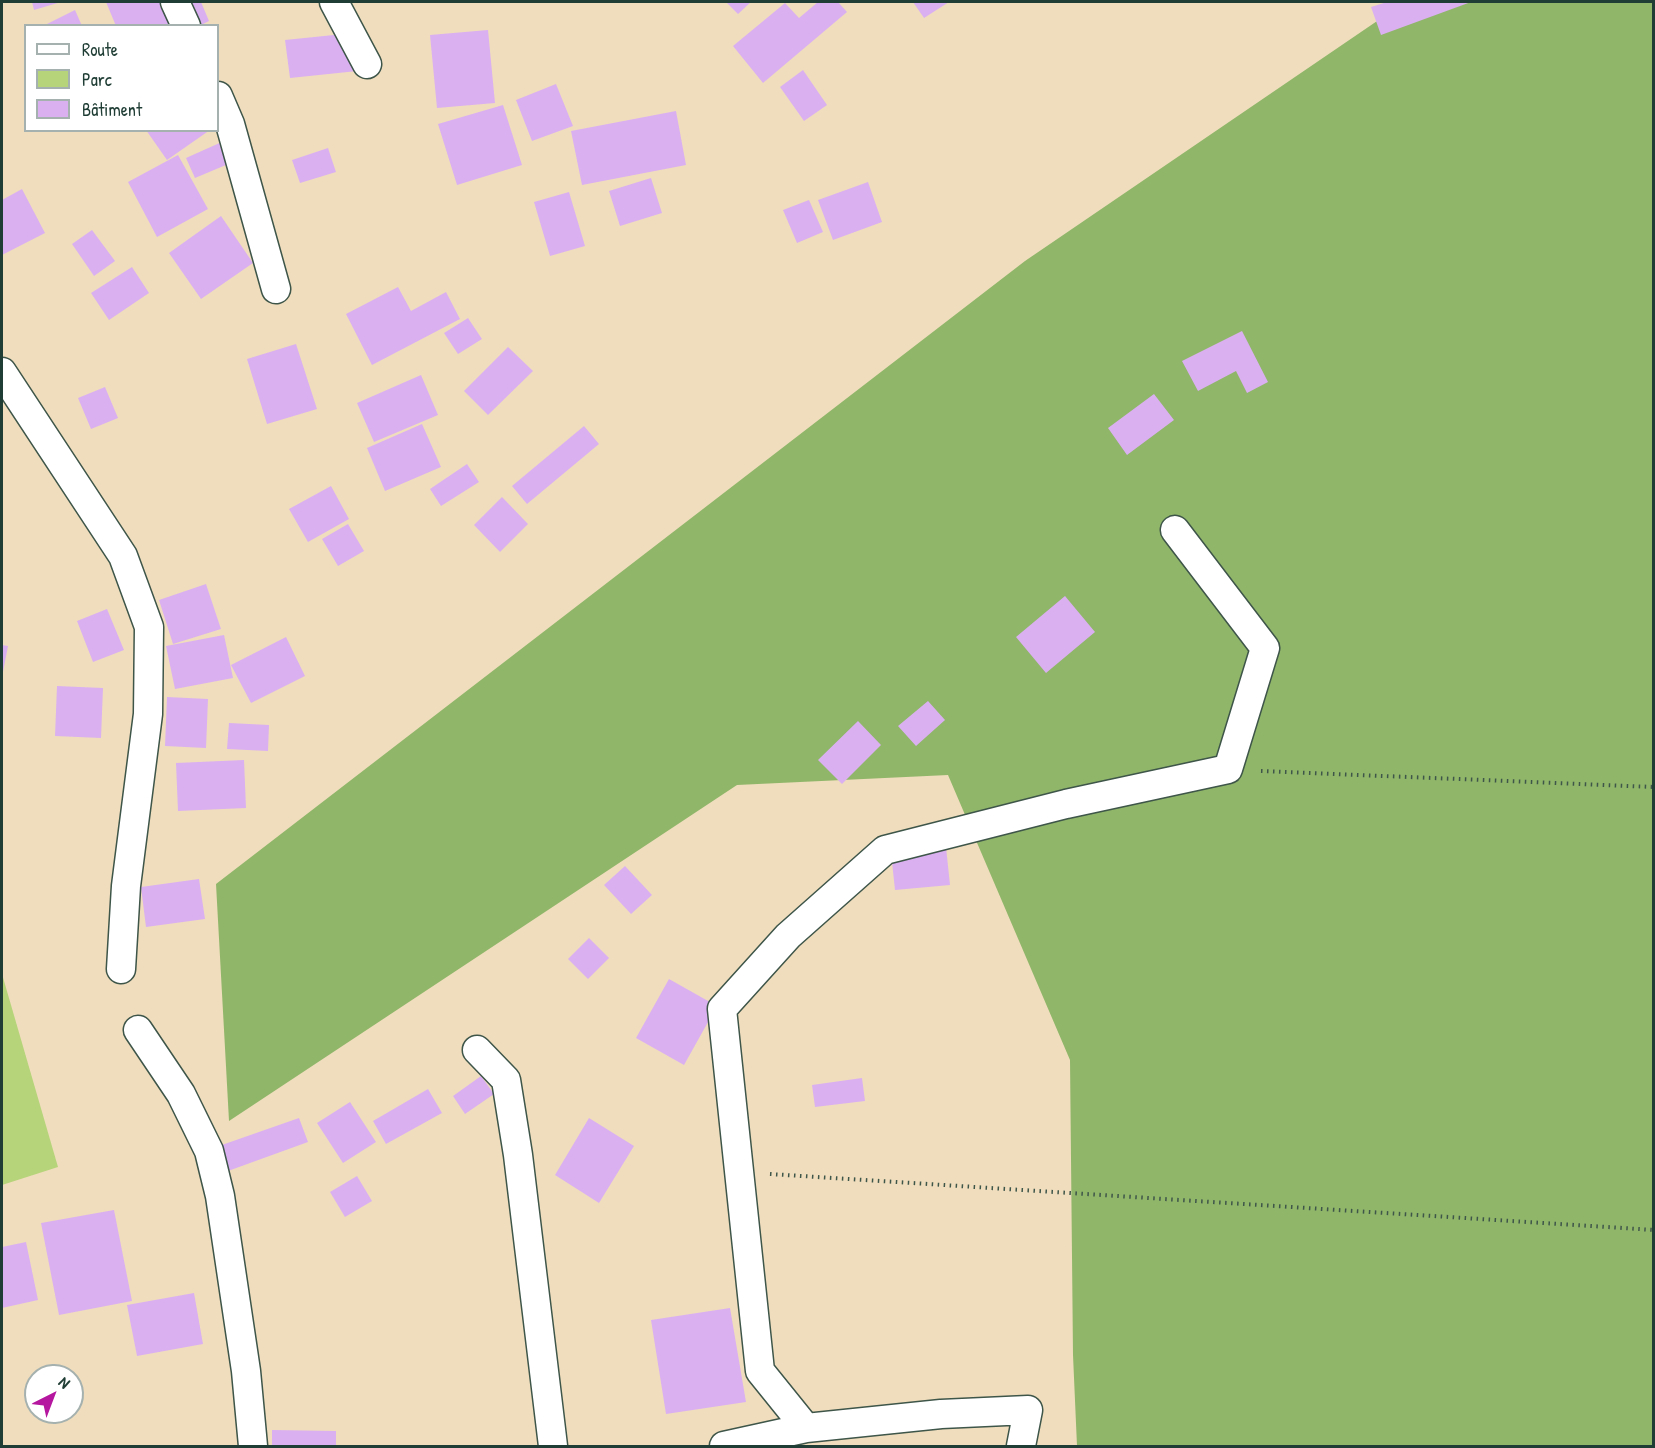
<!DOCTYPE html>
<html>
<head>
<meta charset="utf-8">
<style>
  body { margin:0 }
  #map { position:relative; width:1655px; height:1448px; overflow:hidden; background:#f0ddbd; font-family:"Patrick Hand",sans-serif }
  canvas { display:block }
  .frame { position:absolute; inset:0; border:3px solid #1f3d34; pointer-events:none }
  .legend { position:absolute; left:24px; top:24px; width:195px; height:108px; box-sizing:border-box; background:#fff; border:2px solid #a5b1ae; margin:0; padding:8px 10px; list-style:none; font-size:18px; color:#1f3d34 }
  .legend li { display:flex; align-items:center; gap:12px; height:30px }
  .legend b { width:30px; border:2px solid #a5b1ae }
  .north { position:absolute; left:24px; top:1364px; width:60px; height:60px; box-sizing:border-box; background:#fff; border:2px solid #a5b1ae; border-radius:50%; rotate:42deg; font-size:16px; font-weight:700; line-height:24px; text-align:center; color:#1f3d34 }
  .north::after { content:''; display:block; margin:auto; width:21px; height:27px; background:#b5179e; clip-path:polygon(50% 0,100% 100%,50% 72%,0 100%) }
</style>
</head>
<body>
<div id="map">
<canvas width="1655" height="1448"></canvas>
<div class="frame"></div>
<ul class="legend">
<li><b style="height:8px;background:#fff"></b>Route</li>
<li><b style="height:16px;background:#b6d47a"></b>Parc</li>
<li><b style="height:16px;background:#dab0f1"></b>Bâtiment</li>
</ul>
<div class="north">N</div>
</div>
<script>
const g = document.querySelector('canvas').getContext('2d');
g.lineJoin = 'round';
function fill(path, color) { g.fillStyle = color; g.fill(path, 'evenodd'); }
const toPath = rows => new Path2D(rows.map(r => 'M' + r).join(''));
function stroke(path, color, width, dash) { g.strokeStyle = color; g.lineWidth = width; g.lineCap = dash ? 'butt' : 'round'; g.setLineDash(dash || []); g.stroke(path); }
fill(toPath([
  [2,974,58,1167,2,1185]
]), '#b6d47a');
fill(toPath([
  [1405,2,1653,2,1653,1446,1077,1446,1073,1355,1070,1060,948,775,737,785,229,1121,216,884,1025,261]
]), '#90b66a');
fill(toPath([
  [32,2,61,2,34,10],
  [106,2,169,2,172,9,191,2,201,2,209,21,199,26,116,26],
  [726,2,751,2,738,14],
  [818,2,838,2,847,12,763,83,733,46,785,3,799,18],
  [913,2,949,2,924,18],
  [1387,2,1471,2,1381,35,1371,7],
  [75,10,82,26,43,26],
  [488,30,495,103,437,108,430,35],
  [363,32,367,70,290,78,285,40],
  [803,70,827,105,804,121,780,87],
  [556,84,573,126,532,141,516,100],
  [503,105,522,165,457,185,438,124],
  [676,111,686,165,582,185,571,131],
  [146,130,210,130,167,160],
  [224,141,233,162,195,178,186,158],
  [328,148,336,172,300,183,292,160],
  [178,155,208,209,157,237,128,182],
  [651,178,662,213,620,226,609,191],
  [868,182,882,222,833,240,818,200],
  [22,189,45,233,2,255,2,200],
  [569,192,585,246,550,256,534,202],
  [809,200,823,232,797,243,783,210],
  [221,216,253,263,201,299,169,253],
  [92,230,115,261,94,276,72,244],
  [132,267,149,293,109,320,91,293],
  [398,287,411,311,446,292,460,319,372,365,346,314],
  [468,318,482,339,458,354,444,333],
  [1242,331,1268,382,1247,393,1236,371,1198,391,1182,361],
  [296,344,317,409,267,424,247,359],
  [508,347,533,371,488,415,464,391],
  [421,375,438,415,374,442,357,403],
  [105,387,118,418,91,429,78,398],
  [1154,394,1174,420,1127,455,1108,428],
  [422,424,441,467,385,491,367,448],
  [584,426,599,444,527,504,512,486],
  [467,464,479,482,441,506,430,489],
  [331,486,349,519,308,542,289,509],
  [502,497,528,524,500,552,474,525],
  [348,524,364,551,338,566,322,539],
  [206,584,221,629,173,644,159,600],
  [1065,596,1095,632,1046,673,1016,637],
  [107,609,124,650,93,662,77,621],
  [224,635,233,678,175,689,166,646],
  [286,637,305,676,251,703,231,665],
  [2,645,8,646,3,672,2,672],
  [57,686,103,688,101,738,55,736],
  [167,697,208,699,206,748,165,746],
  [928,701,945,720,916,746,898,726],
  [858,721,881,745,842,784,818,760],
  [229,723,269,725,268,751,227,749],
  [244,760,246,808,178,811,176,763],
  [944,828,950,885,895,890,889,834],
  [625,866,652,895,631,914,604,885],
  [199,879,205,919,146,927,141,887],
  [589,938,609,958,588,979,568,959],
  [669,979,717,1006,684,1065,636,1038],
  [481,1076,494,1094,465,1114,453,1096],
  [862,1078,865,1101,815,1107,812,1085],
  [428,1089,442,1113,386,1144,373,1121],
  [350,1102,376,1142,343,1163,317,1123],
  [299,1118,308,1142,228,1171,219,1146],
  [589,1118,634,1146,599,1203,555,1175],
  [357,1176,372,1201,345,1217,330,1192],
  [114,1210,132,1301,59,1315,41,1223],
  [26,1242,38,1300,2,1308,2,1247],
  [194,1293,203,1344,137,1356,127,1305],
  [730,1308,746,1402,666,1414,651,1320],
  [272,1430,336,1431,336,1446,272,1446]
]), '#dab0f1');
const minor = toPath([
  [175,2,186,26],
  [334,2,367,64],
  [218,96,230,124,276,289],
  [2,372,123,556,149,627,148,714,126,886,121,969],
  [138,1030,181,1094,209,1151,220,1196,246,1371,253,1446],
  [477,1050,506,1080,518,1155,553,1446],
  [806,1428,760,1371,722,1009,788,936,885,850,1066,804,1228,769,1265,648,1175,530],
  [724,1446,806,1428,941,1414,1028,1410,1021,1446]
]);
stroke(minor, '#3e5549', 31);
stroke(toPath([
  [1261,771,1654,787],
  [770,1174,1654,1230]
]), '#3e5549', 4, [1.5, 4.5]);
stroke(minor, '#fff', 28);
</script>
</body>
</html>
